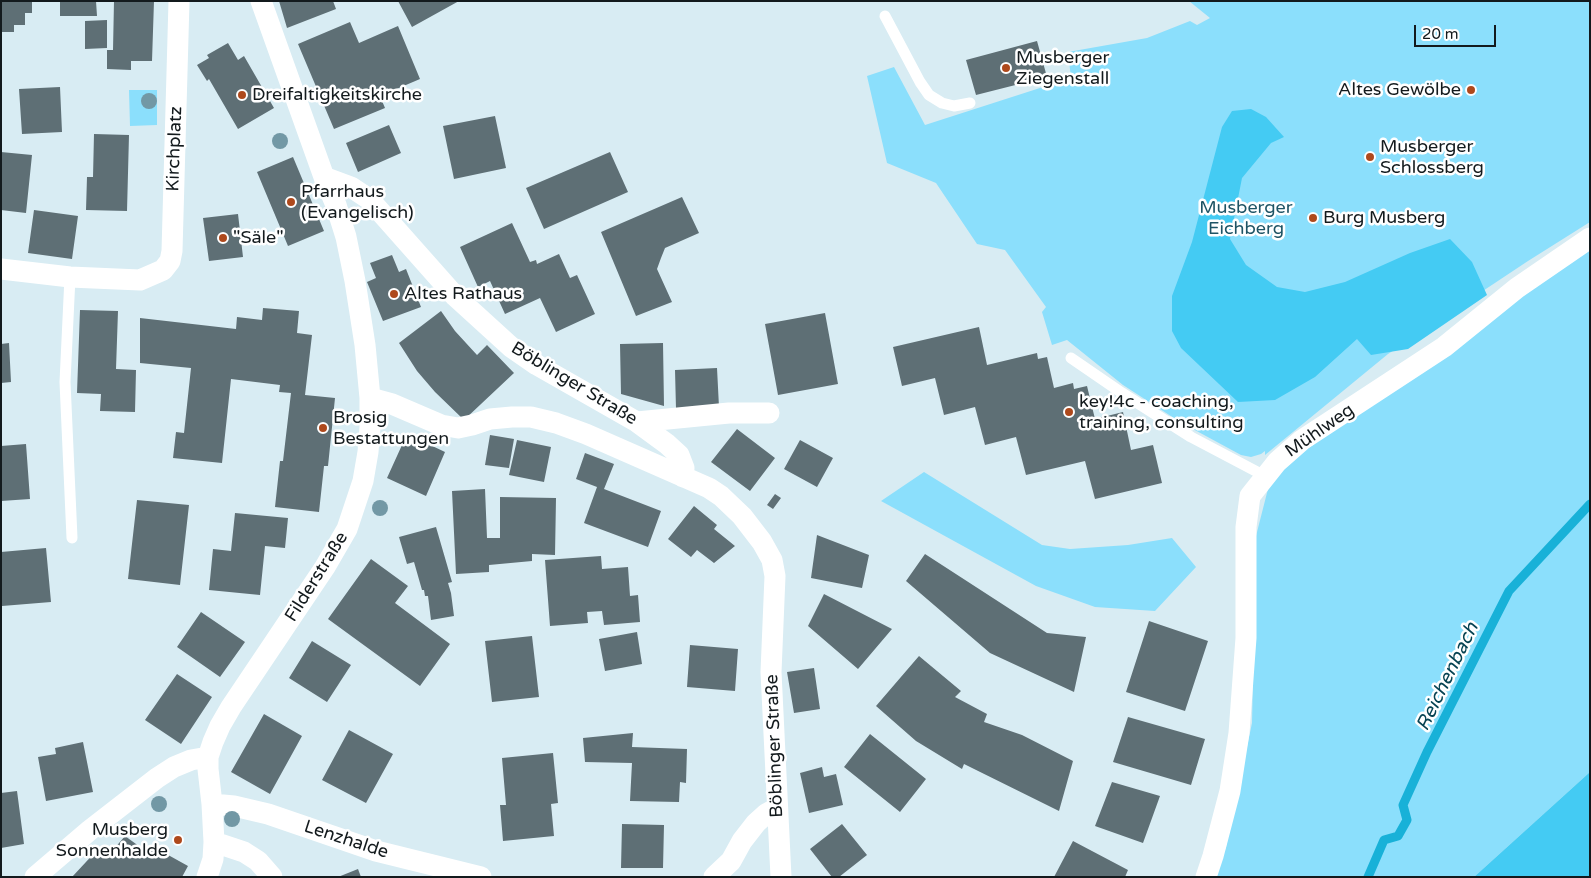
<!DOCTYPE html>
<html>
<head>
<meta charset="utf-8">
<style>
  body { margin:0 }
  #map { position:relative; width:1591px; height:878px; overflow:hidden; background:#d8ecf3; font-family:"Varela Round",sans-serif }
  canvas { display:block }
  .frame { position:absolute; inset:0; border:2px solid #131a1d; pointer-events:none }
  .scale { position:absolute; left:1414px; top:25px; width:82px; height:22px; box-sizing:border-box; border:2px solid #131a1d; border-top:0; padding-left:6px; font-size:15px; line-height:18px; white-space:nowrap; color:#131a1d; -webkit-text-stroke:4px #fff; paint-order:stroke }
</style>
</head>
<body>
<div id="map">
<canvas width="1591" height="878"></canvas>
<div class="frame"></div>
<div class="scale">20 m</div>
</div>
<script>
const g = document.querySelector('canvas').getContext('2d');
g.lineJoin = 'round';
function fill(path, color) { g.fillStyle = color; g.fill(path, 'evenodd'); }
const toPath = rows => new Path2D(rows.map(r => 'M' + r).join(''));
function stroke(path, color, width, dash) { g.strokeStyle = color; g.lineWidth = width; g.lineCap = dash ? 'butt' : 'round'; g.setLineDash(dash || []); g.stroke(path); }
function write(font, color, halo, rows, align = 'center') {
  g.font = font + ' "Varela Round",sans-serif'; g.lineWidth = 5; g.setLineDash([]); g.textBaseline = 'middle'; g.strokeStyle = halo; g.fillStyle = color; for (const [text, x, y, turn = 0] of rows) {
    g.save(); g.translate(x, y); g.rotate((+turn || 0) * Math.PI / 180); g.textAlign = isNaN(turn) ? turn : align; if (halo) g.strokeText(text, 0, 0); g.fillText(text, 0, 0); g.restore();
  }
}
fill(toPath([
  [1189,1,1590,1,1590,222,1528,261,1388,354,1265,455,1265,451,1261,454,1251,457,1241,455,1180,422,1123,385,1067,340,1052,345,1042,312,1046,307,1005,250,977,244,936,183,887,163,867,76,894,67,925,125,1071,78,1068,52,1147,38,1190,21,1197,25,1210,18],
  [129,90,157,90,157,125,130,126],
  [1590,240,1590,772,1474,877,1215,877,1226,847,1252,723,1256,536,1270,481,1296,450],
  [924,472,1042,545,1070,549,1128,545,1172,538,1196,567,1155,611,1095,607,1036,586,881,501]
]), '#8bdffc');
fill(toPath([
  [1251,109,1266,117,1284,137,1271,143,1242,178,1230,239,1246,265,1277,287,1305,292,1345,282,1410,253,1450,239,1472,262,1487,295,1408,349,1371,355,1357,339,1315,377,1275,400,1238,402,1181,348,1172,331,1172,296,1192,242,1222,127,1232,111],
  [1590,772,1590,877,1474,877]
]), '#44cbf3');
stroke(toPath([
  [1368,877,1384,840,1398,836,1407,820,1403,805,1427,752,1509,591,1590,504]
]), '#18b1d8', 9);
fill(toPath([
  [1,1,32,1,32,13,25,13,25,25,14,25,14,32,1,32],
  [60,1,96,1,97,16,60,16],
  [114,1,154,1,152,61,131,61,131,70,107,69,107,50,113,50],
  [279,1,333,1,336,9,287,28],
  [398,1,459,1,412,27],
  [107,20,107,48,85,49,85,21],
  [350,22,359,43,398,26,420,79,380,96,385,108,334,129,298,44],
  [1037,41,1047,77,976,95,966,60],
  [228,43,238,60,244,56,274,108,238,129,209,79,207,81,197,65,209,58,207,55],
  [60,87,62,132,22,134,19,89],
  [495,116,506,168,454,179,443,126],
  [389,125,401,153,358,172,346,143],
  [94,134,129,135,127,211,86,210,87,177,93,177],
  [1,152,32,155,26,213,1,210],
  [610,152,628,192,544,229,526,188],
  [293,157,324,231,288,246,257,172],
  [682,197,699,233,665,248,661,258,657,269,672,302,636,316,601,232],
  [34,210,78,216,72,259,28,253],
  [238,214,243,257,209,261,203,218],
  [512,223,530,262,536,260,537,264,559,254,570,278,577,275,595,314,556,332,540,298,505,314,490,281,478,287,460,247],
  [392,255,399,272,406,269,421,307,383,321,367,282,376,278,370,263],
  [263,308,299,311,297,333,312,335,305,395,335,398,328,466,324,466,319,512,275,507,280,461,283,461,291,393,279,392,280,385,231,379,222,463,173,458,176,432,184,433,191,368,140,363,140,318,236,329,237,317,262,320],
  [80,310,118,311,116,369,136,370,135,412,100,411,101,394,77,393],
  [441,311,455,331,477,355,487,345,514,373,464,420,435,392,417,371,399,343],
  [825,313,838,384,778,395,765,324],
  [979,327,987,365,1037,353,1038,359,1047,357,1054,388,1073,383,1074,389,1087,386,1095,419,1123,412,1131,450,1153,445,1162,483,1095,499,1085,461,1026,475,1016,437,985,445,975,407,944,415,935,378,902,386,893,347],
  [9,343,11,382,1,383,1,344],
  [663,343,664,406,621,394,620,344],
  [717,368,719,407,676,409,675,370],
  [737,429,775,458,750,491,711,462],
  [407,434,445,452,426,496,387,478],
  [490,435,514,439,509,468,485,465],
  [517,440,551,447,544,482,509,475],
  [800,440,833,458,817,487,784,469],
  [26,444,30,499,1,501,1,446],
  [585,453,614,464,604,489,661,511,648,547,584,523,597,487,576,479],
  [485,489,487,538,500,538,500,497,556,498,555,555,532,554,532,561,489,565,489,572,456,574,452,491],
  [775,494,781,498,773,509,767,505],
  [137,500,189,505,180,585,128,579],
  [694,506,717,525,714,529,735,546,714,563,697,550,691,557,668,539],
  [235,513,288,518,285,548,265,546,260,595,209,590,213,549,231,551],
  [436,527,452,582,448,583,451,593,454,616,431,620,428,596,425,596,424,590,422,590,414,562,407,564,399,537],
  [817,535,869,555,862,588,811,578],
  [46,548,51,602,2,606,1,552],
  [925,554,1047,633,1086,637,1074,692,990,653,906,581],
  [601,556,602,569,628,567,630,596,638,595,640,622,604,625,602,611,587,612,588,623,550,626,545,560],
  [371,559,408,586,395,603,450,644,420,686,328,619],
  [824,594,892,629,858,669,808,626],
  [201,612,245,642,220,677,177,647],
  [1149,621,1208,641,1185,711,1126,692],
  [637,632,642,664,605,671,599,639],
  [532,636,539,697,492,702,485,641],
  [312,641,351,665,327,702,289,678],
  [690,645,738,649,735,691,687,687],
  [919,656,961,691,955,697,987,714,984,722,1022,735,1073,761,1059,811,964,764,962,769,916,741,876,706],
  [814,668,820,709,794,713,787,672],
  [177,674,212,697,181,744,145,720],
  [264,714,302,736,270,794,231,772],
  [1128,717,1205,739,1191,785,1113,762],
  [349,730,393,754,366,803,322,780],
  [633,733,632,747,687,749,686,783,680,782,679,802,630,801,632,763,585,762,583,738],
  [870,734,926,779,900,812,844,767],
  [83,742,93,792,46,801,38,757,56,754,55,748],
  [553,753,558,803,551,804,554,836,503,841,500,805,506,805,502,758],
  [822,767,824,777,836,774,843,805,809,813,800,773],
  [1112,782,1160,796,1143,843,1095,826],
  [17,791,24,844,1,848,1,793],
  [622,824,664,825,663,868,621,868],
  [842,824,867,855,839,877,832,877,810,849],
  [125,836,147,852,152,846,188,866,182,877,72,877,99,848,108,856],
  [1073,841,1128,870,1125,877,1054,877],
  [358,869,361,877,338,877]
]), '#5e6f75');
stroke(toPath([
  [885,16,920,82,929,95,942,103,954,106,970,103],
  [70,277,65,382,72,538],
  [1071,358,1122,393,1191,437,1265,476]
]), '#fff', 11);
stroke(toPath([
  [324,177,351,187,369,199,455,296,511,347,537,365,637,422,667,444,679,455,684,468,683,477],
  [1,269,70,277,140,280,163,270,170,261,172,251,179,1],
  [370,398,392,404,441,425,458,428,472,425,490,419,512,417,531,417,556,423,586,434,709,488,721,496,742,516,762,542,772,560,775,576,771,672,781,877],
  [637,422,729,413,769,413],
  [212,804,234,806,268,814,376,851,481,877],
  [214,842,244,852,258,861,272,877],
  [35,877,90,830,157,778,174,767,191,760,208,757],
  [207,877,213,859,214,842,212,804,208,769,208,757,213,742,220,726,231,707,325,567,347,529,363,481,368,452,370,427,370,398,365,345,355,281,346,237,336,205,324,177,261,1],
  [714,877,731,861,742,841,756,823,766,814,777,808],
  [1206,877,1213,856,1230,791,1239,733,1246,638,1246,527,1250,496,1277,462,1302,440,1444,347,1517,288,1590,238]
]), '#fff', 21);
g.fillStyle = '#7298a5';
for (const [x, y] of [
  [149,101],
  [280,141],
  [380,508],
  [159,804],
  [232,819]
]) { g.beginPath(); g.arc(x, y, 8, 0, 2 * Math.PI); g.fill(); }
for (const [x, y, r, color] of [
  [1006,68,5,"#ae491c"],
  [1471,90,5,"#ae491c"],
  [242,95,5,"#ae491c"],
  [1370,157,5,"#ae491c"],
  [291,202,5,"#ae491c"],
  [1313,218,5,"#ae491c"],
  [223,238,5,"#ae491c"],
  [394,294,5,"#ae491c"],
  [1069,412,5,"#ae491c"],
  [323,428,5,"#ae491c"],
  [178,840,5,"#ae491c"]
]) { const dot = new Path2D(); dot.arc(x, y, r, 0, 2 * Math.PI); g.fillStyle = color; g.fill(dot); stroke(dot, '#fff', 2); }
write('18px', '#131a1d', '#fff', [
  ["Musberger",1016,58],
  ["Ziegenstall",1016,79],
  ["Altes Gewölbe",1461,90,"right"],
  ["Dreifaltigkeitskirche",252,95],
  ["Musberger",1380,147],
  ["Schlossberg",1380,168],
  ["Pfarrhaus",301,192],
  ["(Evangelisch)",301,213],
  ["Burg Musberg",1323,218],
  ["\"Säle\"",233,238],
  ["Altes Rathaus",404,294],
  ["key!4c - coaching,",1079,402],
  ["training, consulting",1079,423],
  ["Brosig",333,418],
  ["Bestattungen",333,439],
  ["Musberg",168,830,"right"],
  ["Sonnenhalde",168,851,"right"]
], 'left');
write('18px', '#131a1d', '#fff', [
  ["Kirchplatz",175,149,-88],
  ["Böblinger Straße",574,384,31],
  ["Mühlweg",1320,431,-35],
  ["Filderstraße",317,577,-58],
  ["Böblinger Straße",775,746,-92],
  ["Lenzhalde",346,840,18]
]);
write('18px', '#1e5465', '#fff', [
  ["Musberger",1246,208],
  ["Eichberg",1246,229]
]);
write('italic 19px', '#064353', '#fff', [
  ["Reichenbach",1448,677,-64]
]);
</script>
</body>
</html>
